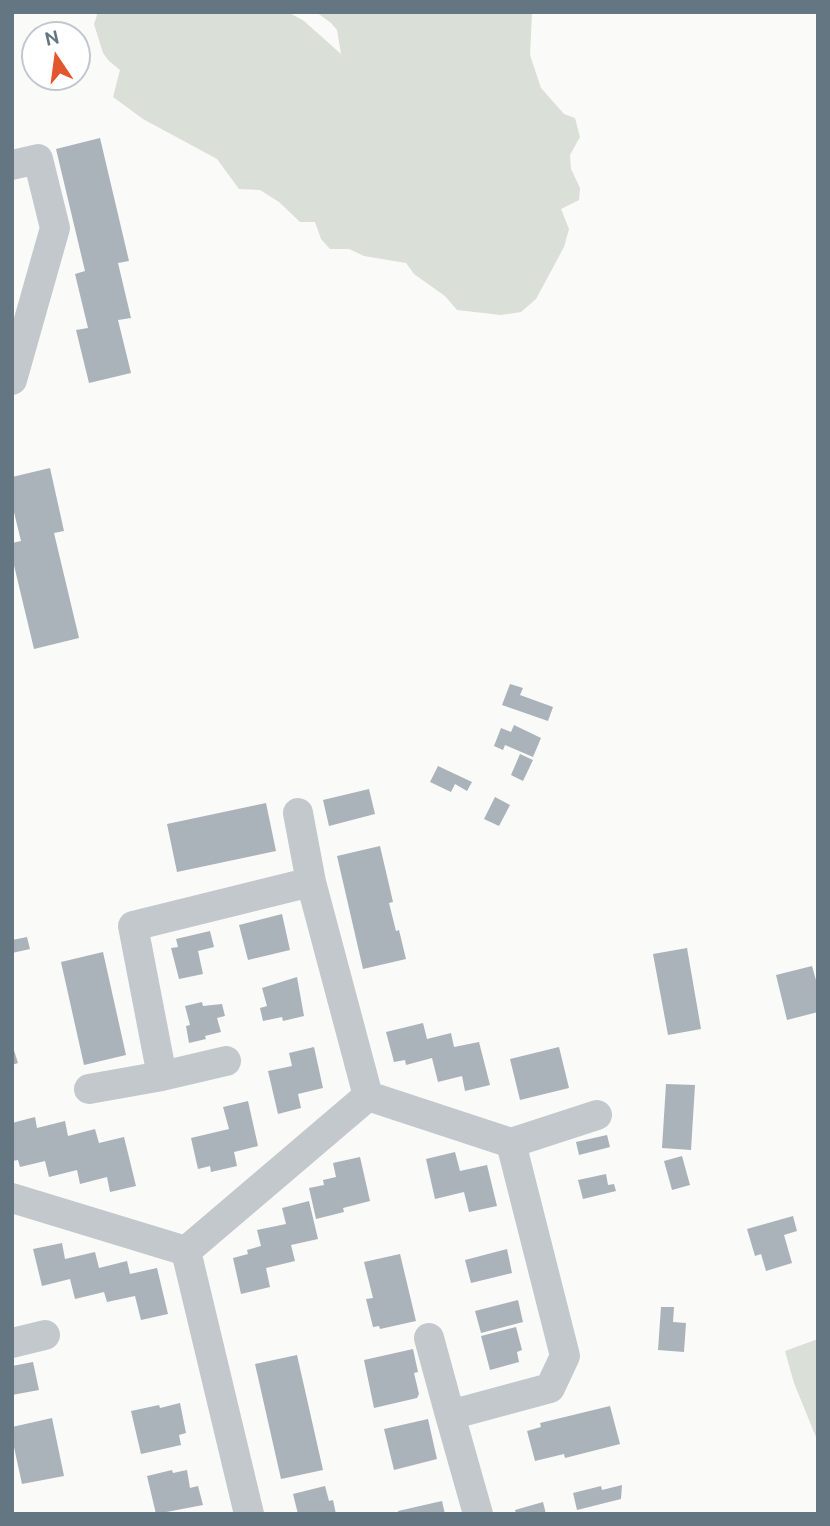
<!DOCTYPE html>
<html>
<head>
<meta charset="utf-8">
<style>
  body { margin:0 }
  #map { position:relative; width:830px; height:1526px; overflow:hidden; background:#fafaf8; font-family:Ubuntu,sans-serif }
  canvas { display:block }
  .frame { position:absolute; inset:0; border:14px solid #657683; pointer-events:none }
  .north { position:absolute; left:21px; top:21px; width:70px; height:70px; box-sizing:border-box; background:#fff; border:2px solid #c1c8cd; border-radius:50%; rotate:347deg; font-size:19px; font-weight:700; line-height:28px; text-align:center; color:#657683 }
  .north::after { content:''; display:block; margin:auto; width:24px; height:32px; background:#e4572e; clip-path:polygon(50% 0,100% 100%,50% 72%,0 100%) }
</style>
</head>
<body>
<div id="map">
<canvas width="830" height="1526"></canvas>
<div class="frame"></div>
<div class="north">N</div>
</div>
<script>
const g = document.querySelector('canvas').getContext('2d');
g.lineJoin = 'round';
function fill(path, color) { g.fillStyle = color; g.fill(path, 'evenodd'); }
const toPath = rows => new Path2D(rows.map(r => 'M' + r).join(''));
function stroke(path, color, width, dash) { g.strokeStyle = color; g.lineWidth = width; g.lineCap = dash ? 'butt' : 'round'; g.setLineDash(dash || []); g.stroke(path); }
fill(toPath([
  [98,12,288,12,304,21,341,54,337,30,331,23,316,12,532,12,530,55,541,88,564,114,575,118,580,137,570,155,571,169,580,188,579,200,561,209,569,229,564,247,536,299,521,312,501,315,457,310,445,296,414,274,406,263,364,256,349,249,330,249,321,239,315,222,300,222,279,202,260,190,239,189,217,159,143,119,113,97,120,70,109,61,103,53,94,24],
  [818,1339,818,1442,794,1383,785,1351]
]), '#dadfd7');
fill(toPath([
  [100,138,129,261,118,263,131,318,118,320,131,373,89,383,76,330,88,328,75,274,85,271,56,149],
  [50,468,64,531,54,533,79,638,34,649,12,557,12,543,21,541,12,504,12,477],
  [510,684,523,688,520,695,553,707,548,721,502,705],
  [514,725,541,738,533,757,505,745,503,750,494,746,501,728,511,732],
  [520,754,533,760,523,781,511,775],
  [438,766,472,782,467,791,455,784,451,792,430,782],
  [369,789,375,814,329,826,323,800],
  [495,797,510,805,499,826,484,819],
  [266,803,276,851,177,872,167,824],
  [380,846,393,902,389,903,396,931,399,930,406,959,363,969,337,856],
  [282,914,290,950,248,960,239,925],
  [210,931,214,947,198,951,203,974,179,979,171,948,178,947,176,939],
  [27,937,30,949,12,953,12,940],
  [687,948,701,1029,668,1035,653,954],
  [103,952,126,1055,84,1065,61,962],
  [812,966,818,987,818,1012,787,1020,776,975],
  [297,977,304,1016,283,1021,282,1017,263,1021,260,1008,267,1006,262,988],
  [202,1002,203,1006,222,1004,225,1016,217,1018,221,1032,205,1036,206,1039,189,1043,186,1026,190,1025,185,1006],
  [423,1023,427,1039,451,1033,454,1047,479,1042,490,1085,465,1091,462,1076,438,1082,432,1058,406,1065,405,1060,394,1062,386,1032],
  [12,1044,18,1063,12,1065],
  [314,1047,323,1088,298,1094,301,1108,278,1114,268,1071,292,1066,289,1053],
  [559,1047,569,1088,520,1100,510,1059],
  [666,1084,695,1085,691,1150,662,1148],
  [248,1101,258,1146,234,1152,237,1166,211,1172,210,1166,198,1169,191,1138,229,1129,223,1107],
  [35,1117,37,1128,65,1121,68,1136,95,1129,99,1143,124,1137,136,1186,110,1192,107,1177,80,1184,77,1170,49,1177,45,1161,20,1167,18,1160,12,1161,12,1123],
  [607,1135,610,1147,579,1155,576,1142],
  [455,1152,460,1171,487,1165,497,1206,469,1212,464,1192,435,1199,426,1159],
  [682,1156,690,1185,672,1190,664,1161],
  [360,1157,370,1201,343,1208,344,1212,316,1219,309,1188,324,1185,323,1180,336,1177,333,1163],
  [606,1174,608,1185,614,1184,616,1191,583,1199,578,1180],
  [309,1201,318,1239,291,1245,295,1261,266,1268,270,1287,241,1294,233,1258,248,1254,247,1250,261,1246,257,1230,286,1224,282,1208],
  [793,1216,797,1231,784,1235,792,1263,766,1271,761,1254,755,1256,747,1229],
  [62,1243,65,1259,95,1252,99,1268,127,1261,130,1274,157,1268,168,1314,141,1320,135,1296,107,1302,104,1292,75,1299,70,1279,42,1286,33,1249],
  [507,1249,512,1273,471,1283,465,1260],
  [400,1254,416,1321,380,1329,379,1326,373,1327,366,1299,373,1298,364,1262],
  [518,1300,523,1322,481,1333,475,1311],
  [661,1307,674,1307,673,1322,686,1323,684,1352,658,1350],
  [516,1327,522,1350,517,1352,519,1362,490,1370,481,1336],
  [413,1349,418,1372,414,1373,419,1394,417,1398,374,1408,364,1360],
  [297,1355,323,1470,281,1479,255,1364],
  [33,1362,39,1390,12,1395,12,1366],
  [180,1403,186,1433,179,1435,181,1445,141,1454,131,1411,159,1405,160,1408],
  [610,1406,620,1444,565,1458,564,1454,535,1461,527,1431,541,1427,540,1423],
  [52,1418,64,1476,22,1484,12,1438,12,1427],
  [428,1419,437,1459,394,1470,384,1429],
  [172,1470,173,1473,187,1470,190,1488,198,1486,203,1505,156,1514,147,1476],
  [622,1485,621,1499,577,1510,573,1493,601,1486,602,1490],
  [325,1486,329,1501,333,1500,336,1514,298,1514,293,1494],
  [442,1501,445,1514,399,1514,398,1511],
  [543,1502,546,1514,516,1514,515,1510]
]), '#aab3b9');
stroke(toPath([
  [12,165,38,159,55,228,12,380],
  [298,813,311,882],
  [162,1076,226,1061],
  [89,1089,162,1076,133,926,311,882,368,1096,186,1251],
  [368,1096,511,1143,565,1356,550,1388,450,1415,478,1514],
  [511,1143,597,1115],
  [12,1198,186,1251,249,1514],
  [429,1338,450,1415],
  [12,1343,45,1335]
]), '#c3c8cc', 30);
</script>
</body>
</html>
